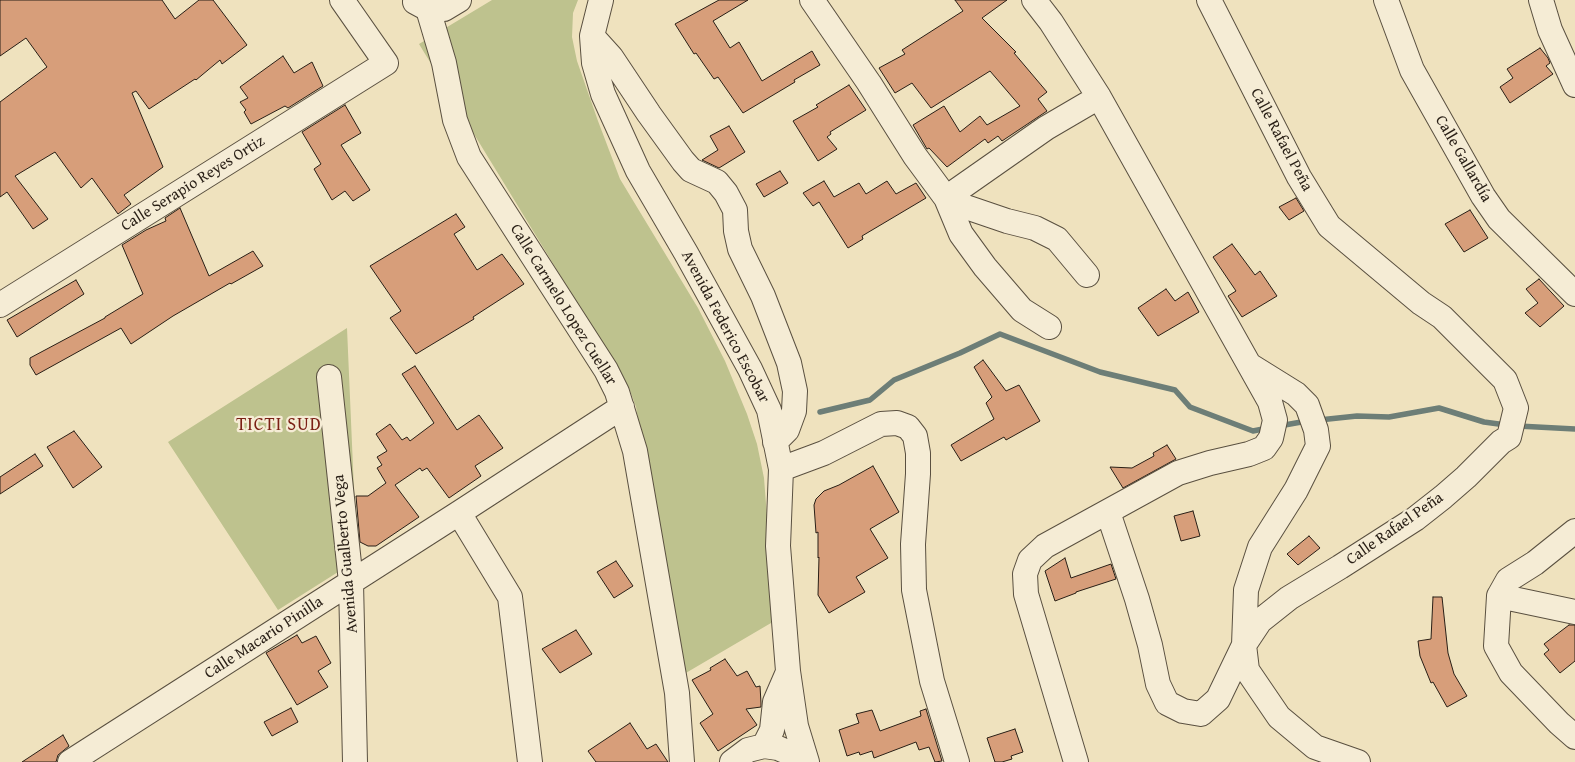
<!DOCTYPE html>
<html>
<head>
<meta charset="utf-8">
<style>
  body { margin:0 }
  canvas { display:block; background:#efe2be }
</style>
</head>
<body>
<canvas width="1575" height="762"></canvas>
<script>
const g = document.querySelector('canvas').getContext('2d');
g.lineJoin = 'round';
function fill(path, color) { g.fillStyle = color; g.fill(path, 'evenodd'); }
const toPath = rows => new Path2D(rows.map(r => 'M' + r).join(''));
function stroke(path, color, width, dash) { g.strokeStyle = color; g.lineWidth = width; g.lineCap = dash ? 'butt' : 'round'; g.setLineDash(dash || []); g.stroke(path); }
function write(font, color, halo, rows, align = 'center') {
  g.font = font + ' "Gentium Book Plus",serif'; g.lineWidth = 4.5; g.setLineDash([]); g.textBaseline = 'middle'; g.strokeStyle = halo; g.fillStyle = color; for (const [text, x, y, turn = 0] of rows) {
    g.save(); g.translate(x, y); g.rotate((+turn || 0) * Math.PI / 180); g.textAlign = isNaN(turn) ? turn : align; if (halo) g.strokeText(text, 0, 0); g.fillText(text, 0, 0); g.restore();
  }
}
fill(toPath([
  [492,0,578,0,573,13,572,37,577,61,598,121,620,179,698,308,725,361,747,414,757,444,764,478,772,582,771,623,679,677,641,437,636,407,629,388,419,44],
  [347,328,357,560,278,610,168,442]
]), '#bec28e');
stroke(toPath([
  [820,412,870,400,894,380,960,353,1000,334,1100,372,1175,390,1190,407,1253,431,1268,428],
  [1319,420,1357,416,1389,417,1439,408,1484,422,1506,425],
  [1279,426,1307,421],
  [1518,426,1575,429]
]), '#6d7e77', 5.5);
const building = toPath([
  [0,0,162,0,175,19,199,0,213,0,247,45,222,64,220,60,196,80,195,79,149,109,136,91,132,93,163,167,124,195,131,204,118,214,92,178,81,188,55,152,15,176,48,219,33,229,7,192,0,197,0,102,47,67,26,38,0,56,0,0],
  [719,0,748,0,713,21,730,48,739,42,762,81,812,51,820,65,794,80,795,82,743,113,718,77,714,79,696,53,694,54,675,24,719,0],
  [955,0,1007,0,982,18,1016,52,1014,53,1047,92,1038,99,1047,111,1002,141,998,136,988,143,985,139,947,167,929,148,927,149,913,125,944,106,960,132,980,116,987,125,1020,106,990,71,931,108,912,83,895,93,879,68,905,54,902,50,963,11,955,0],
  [1540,48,1548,58,1550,63,1546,66,1553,74,1510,103,1500,87,1513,78,1507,69,1540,48],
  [283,56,294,73,312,62,323,86,288,108,285,106,251,124,244,112,246,110,240,102,248,98,240,87,283,56],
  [849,85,866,110,830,132,831,134,827,137,837,149,818,161,793,121,818,107,816,105,849,85],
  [345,105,361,133,341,145,370,190,353,201,345,191,332,200,314,169,321,164,302,132,345,105],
  [729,126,745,152,719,168,702,160,718,150,710,136,729,126],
  [780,171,788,183,764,197,756,184,780,171],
  [824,181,834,197,859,183,866,194,887,181,896,194,916,183,926,198,862,236,863,239,848,248,819,202,813,206,803,193,824,181],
  [1296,198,1304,211,1289,220,1279,207,1296,198],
  [180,208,209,276,253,251,263,266,231,284,230,283,173,316,131,344,121,328,36,375,30,365,30,358,105,318,105,317,143,294,122,245,146,230,166,221,165,218,180,208],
  [1470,210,1488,238,1464,252,1445,224,1470,210],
  [456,214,465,227,454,234,477,270,502,254,524,284,473,317,474,319,416,354,390,318,401,311,370,266,456,214],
  [1232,244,1255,275,1260,271,1277,296,1242,317,1228,296,1236,291,1213,257,1232,244],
  [1539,279,1564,306,1540,327,1525,313,1538,303,1526,289,1539,279],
  [76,280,84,294,17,337,7,320,76,280],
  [1166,289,1175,301,1188,292,1199,312,1158,336,1138,308,1166,289],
  [983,360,1006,391,1019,385,1040,421,1006,440,1004,437,961,461,951,445,994,419,986,403,992,397,974,367,983,360],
  [415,366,457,430,479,415,503,448,475,466,481,476,449,498,427,468,422,471,420,468,395,485,419,517,376,546,368,546,360,542,356,496,368,496,386,483,377,468,382,465,377,457,387,451,376,434,390,424,402,440,407,437,410,441,434,423,402,374,415,366],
  [74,431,102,467,73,488,47,447,74,431],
  [1167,445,1176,459,1123,488,1110,467,1132,468,1154,456,1153,453,1167,445],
  [35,454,43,466,0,494,0,477,35,454],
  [873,466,899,512,870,529,888,558,856,577,865,592,829,613,818,595,819,557,818,558,818,532,816,533,814,505,816,499,824,491,839,485,873,466],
  [1193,511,1200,536,1181,541,1174,516,1193,511],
  [1309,536,1320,548,1298,565,1287,554,1309,536],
  [1065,558,1071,578,1111,564,1116,579,1076,592,1076,593,1055,601,1045,571,1065,558],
  [616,561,633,586,614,598,597,572,616,561],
  [1433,597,1442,597,1448,653,1454,674,1467,696,1447,707,1433,682,1431,683,1420,656,1418,641,1431,639,1433,597],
  [1569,625,1575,625,1575,661,1560,673,1544,654,1549,650,1544,644,1569,625],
  [576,630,592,654,560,673,542,649,576,630],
  [297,635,302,643,316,636,331,663,318,671,328,687,297,705,266,653,297,635],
  [725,659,737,676,747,671,756,687,760,686,761,703,761,707,746,709,757,725,718,751,700,723,713,714,692,680,711,670,710,668,725,659],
  [291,708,298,722,272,736,264,722,291,708],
  [926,709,942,761,935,762,929,747,919,750,916,742,874,758,872,751,860,755,859,752,847,756,839,730,859,723,856,714,872,710,880,731,921,716,920,711,926,709],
  [630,723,647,749,656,744,668,762,596,762,588,751,630,723],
  [1015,729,1023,752,1011,756,1012,759,1002,762,995,762,987,738,1015,729],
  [63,735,69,746,58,755,56,762,22,762,63,735]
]);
fill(building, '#d79e7a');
stroke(building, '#291f16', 1);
const minor = toPath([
  [601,0,592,36,594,63,603,94,638,171,686,253,750,369,769,410,781,469,778,546,788,671,796,726,807,762],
  [812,0,869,83,915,156,946,198,961,234,985,267,1022,310,1049,327],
  [1034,0,1051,22,1099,97,1270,402,1275,420,1271,438,1264,448,1249,454,1210,463,1178,473,1045,546,1030,560,1025,574,1026,594,1076,762],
  [1209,0,1299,177,1329,226,1421,303,1442,317,1505,380,1516,408,1509,437,1501,442,1466,477,1443,497,1415,519,1340,567,1289,598,1260,621,1244,645,1247,670,1279,717,1315,747,1358,762],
  [1386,0,1412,70,1483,196,1499,219,1575,294],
  [1541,0,1550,30,1575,85],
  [415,2,428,9,444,9,459,0],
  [428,9,444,63,455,120,469,157,606,370,617,392,635,451,677,693,682,762],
  [592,36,611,57,649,114,683,161,691,170,717,182,726,193,735,210,736,231,740,249,763,296,789,363,795,391,794,411,787,430,775,442],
  [946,198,1046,128,1099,97],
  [946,198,960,205,1007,221,1035,228,1057,239,1087,275],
  [0,305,386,63,342,0],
  [329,377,351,582,355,762],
  [781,469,824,453,881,424,897,423,908,427,915,436,918,453,918,474,913,544,914,590,932,681,957,762],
  [1108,512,1137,599,1150,645,1158,684,1167,703,1183,711,1201,714,1218,699,1244,645,1246,590,1260,547,1296,490,1318,446,1316,430,1307,405,1296,394,1251,366],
  [459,513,510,597,530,762],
  [1575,531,1535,563,1508,580,1499,596,1496,646,1511,673,1559,723,1575,737],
  [1499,596,1575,612],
  [764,746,772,730,775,702,788,672],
  [70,762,459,513,622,407],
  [732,762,748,750,764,746,778,748,794,755,799,762]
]);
stroke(minor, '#5a5040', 26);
stroke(minor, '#f5ecd5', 24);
write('16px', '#291f16', '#f5ecd5', [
  ["Calle Rafael Peña",1281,140,62],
  ["Calle Gallardía",1463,159,60],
  ["Calle Serapio Reyes Ortiz",193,184,-32],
  ["Calle Carmelo Lopez Cuellar",563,305,58],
  ["Avenida Federico Escobar",725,327,62],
  ["Calle Rafael Peña",1395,529,-35],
  ["Avenida Gualberto Vega",346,554,-95],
  ["Calle Macario Pinilla",264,638,-33]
]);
g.letterSpacing = '1px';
write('18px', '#7a1f14', '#f5ecd5', [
  ["TICTI SUD",279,425]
]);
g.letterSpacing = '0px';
</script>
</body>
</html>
